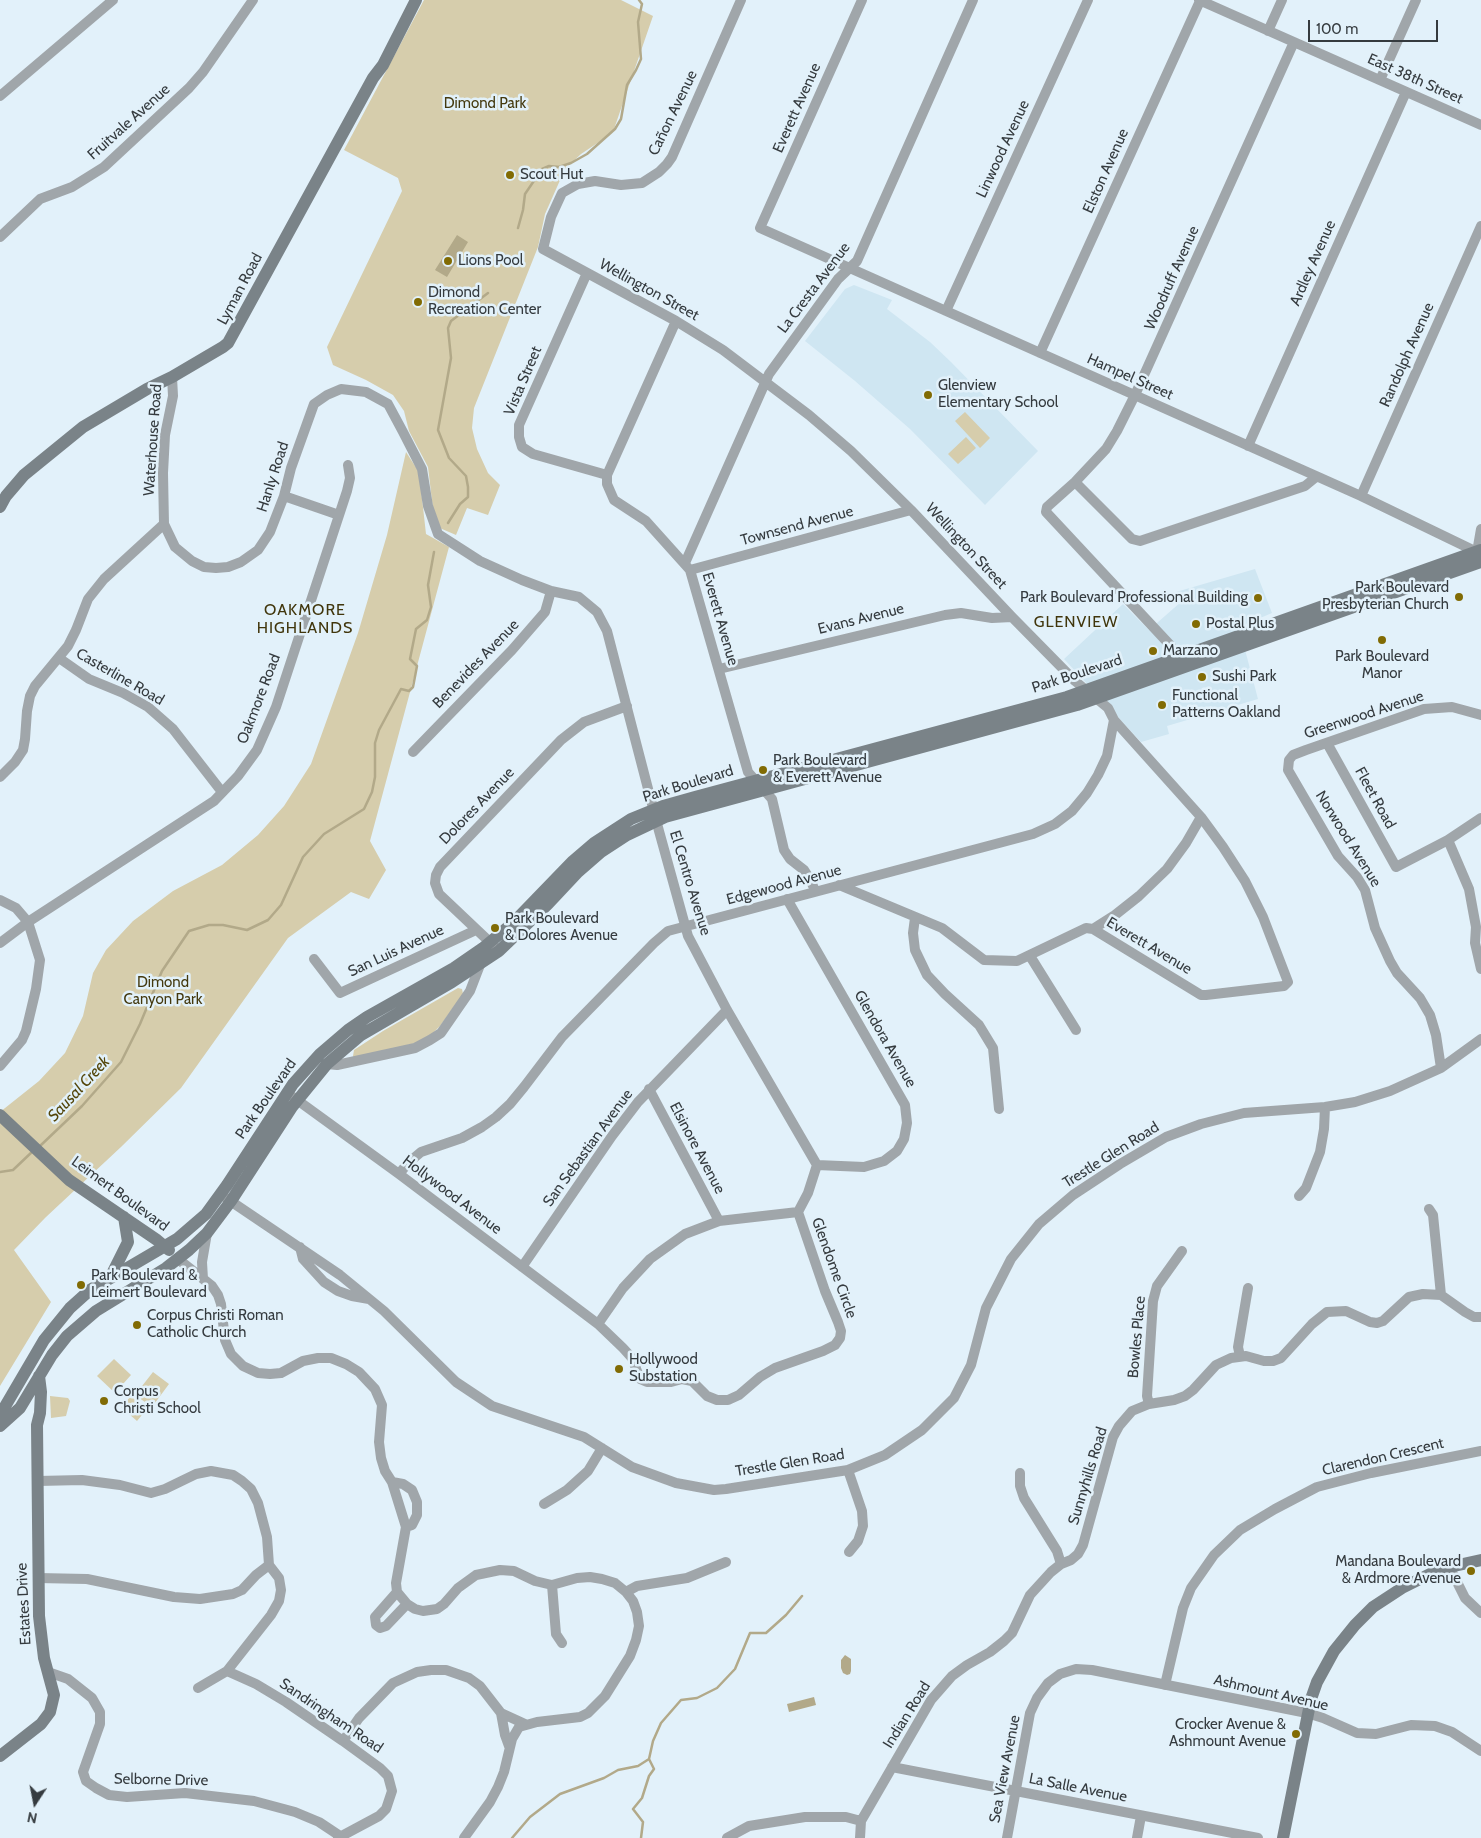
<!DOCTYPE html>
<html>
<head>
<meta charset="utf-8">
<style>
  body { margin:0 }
  #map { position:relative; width:1481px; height:1838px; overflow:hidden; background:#e2f1fa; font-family:Cabin,sans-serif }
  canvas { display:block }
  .north { position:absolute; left:10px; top:1778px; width:50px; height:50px; -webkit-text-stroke:4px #e2f1fa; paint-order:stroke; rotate:191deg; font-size:14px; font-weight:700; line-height:20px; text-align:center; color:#353b3f }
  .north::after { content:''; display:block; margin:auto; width:18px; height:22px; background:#353b3f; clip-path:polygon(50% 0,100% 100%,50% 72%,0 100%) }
  .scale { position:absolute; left:1308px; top:20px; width:130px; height:22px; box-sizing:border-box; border:2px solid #353b3f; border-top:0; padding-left:6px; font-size:15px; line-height:18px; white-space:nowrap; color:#353b3f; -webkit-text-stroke:4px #e2f1fa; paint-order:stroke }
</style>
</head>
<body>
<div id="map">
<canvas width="1481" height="1838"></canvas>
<div class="north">N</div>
<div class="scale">100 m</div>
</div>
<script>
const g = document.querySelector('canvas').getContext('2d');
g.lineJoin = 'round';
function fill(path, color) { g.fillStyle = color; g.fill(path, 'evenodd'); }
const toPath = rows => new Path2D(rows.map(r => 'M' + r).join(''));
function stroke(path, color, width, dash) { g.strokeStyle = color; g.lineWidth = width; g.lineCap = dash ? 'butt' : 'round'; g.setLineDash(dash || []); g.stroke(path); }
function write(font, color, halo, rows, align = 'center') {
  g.font = font + ' Cabin,sans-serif'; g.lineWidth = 5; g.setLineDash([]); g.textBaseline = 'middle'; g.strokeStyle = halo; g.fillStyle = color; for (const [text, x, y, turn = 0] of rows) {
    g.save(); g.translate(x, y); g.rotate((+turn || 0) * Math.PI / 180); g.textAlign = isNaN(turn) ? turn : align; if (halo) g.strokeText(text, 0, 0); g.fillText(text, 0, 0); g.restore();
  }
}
fill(toPath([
  [854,285,892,300,887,309,930,342,951,362,1038,451,985,505,910,429,855,381,805,341,845,289],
  [1255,569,1272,613,1239,627,1258,699,1167,726,1169,734,1141,742,1064,659,1123,604,1149,630,1182,601,1176,592]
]), '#cfe6f2');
fill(toPath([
  [424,0,621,0,653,16,614,129,599,142,581,154,565,169,545,214,538,247,474,408,472,428,477,449,488,473,500,485,488,515,467,508,456,535,435,526,428,467,409,431,404,411,393,395,366,380,333,365,327,347,402,191,398,178,344,150],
  [965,412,990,438,980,448,955,421],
  [966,437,976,448,958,464,948,454],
  [406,452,419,472,426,534,449,547,370,841,386,870,369,899,351,892,288,938,181,1088,121,1147,46,1217,14,1250,51,1302,0,1386,0,1112,39,1081,65,1053,83,1016,93,973,106,950,133,921,173,891,222,865,258,835,284,806,311,764,358,633,387,535],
  [458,988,462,989,463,994,440,1026,430,1036,416,1043,354,1058,353,1056,354,1050,383,1031],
  [114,1359,131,1375,115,1393,97,1376],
  [153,1372,169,1384,152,1407,135,1395],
  [50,1396,68,1398,70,1401,66,1416,51,1418],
  [131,1396,146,1410,137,1421,121,1407]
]), '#d6cdac');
fill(toPath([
  [457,235,468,242,447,277,435,270],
  [845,1655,851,1659,851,1671,850,1674,847,1675,843,1673,841,1668,841,1660],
  [814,1697,816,1705,789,1712,787,1704]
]), '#b2a989');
stroke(toPath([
  [518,228,523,210,525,194,542,169,549,166,559,167,571,163,587,154,615,129,621,119,627,85,636,70,641,59,638,22,642,4,639,0],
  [448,523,460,504,468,497,468,487,466,476,449,458,438,430,451,358,448,328,451,321,488,293],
  [40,1146,82,1106,121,1062,140,1024,162,971,189,931,209,925,223,925,247,930,268,920,281,905,303,857,324,834,364,809,372,792,375,777,375,743,379,730,401,689,409,691,413,687,417,666,410,659,416,629,427,620,431,607,428,585,434,552],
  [0,1172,13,1170,33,1151],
  [512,1838,530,1817,560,1794,604,1778,618,1770,638,1766,649,1759],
  [641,1838,643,1822,633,1809,642,1798,649,1776,654,1769,649,1759,653,1741,661,1723,681,1700,697,1698,717,1688,735,1669,750,1633,766,1633,786,1615,802,1596]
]), '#b2a989', 2.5);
stroke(toPath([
  [741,0,672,157,667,164,659,172,642,183,621,185,595,181,578,184,562,193,551,217,543,249,676,321,723,350,809,415,851,451,911,510,1012,617,1075,681,1108,708,1114,720,1201,817,1223,847,1245,881,1263,917,1288,982,1284,986,1206,995,1201,995,1093,929,1086,928,1017,961,984,960,942,928,839,885],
  [862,0,760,228,1361,496,1477,552,1479,556],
  [1199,0,1481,125],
  [1268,31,1282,0],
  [1380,80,1416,0],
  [0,96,113,0],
  [0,237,40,199,72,187,104,167,189,88,203,72,253,0],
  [587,273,519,425,519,437,522,447,533,454,607,475],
  [946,311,1088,0],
  [676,321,607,475,607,484,614,500,646,521,690,570,748,772,772,799,784,850,790,859,804,870,811,881,815,891],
  [1040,353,1200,1],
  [1248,446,1406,92],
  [1075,482,1132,539,1140,541,1305,486,1316,477],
  [284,496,339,515],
  [1361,496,1481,226],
  [164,524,175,547,192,561,204,567,216,568,228,567,241,562,258,550,270,532,284,496,291,468,314,404,327,395,341,389,366,392,388,404,403,432,422,469,428,506,438,534,480,561,522,580,551,591,579,597,597,612,607,631,659,831,688,936,727,1010,817,1165,808,1193,798,1212],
  [1477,552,1481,529],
  [685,563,769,374,838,279,857,261,973,0],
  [690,570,911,510],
  [59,658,89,679,123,693,148,707,173,729,222,792],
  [1178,664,1171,646,1046,512,1047,507,1075,482,1106,449,1117,431,1135,395,1294,42],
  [719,669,945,615,961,613,992,618,1012,617],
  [1327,743,1396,867,1448,840,1481,818],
  [413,752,512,650,545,612,551,591],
  [0,777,15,762,23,750,25,739,27,711,30,696,35,686,68,646,76,630,88,599,104,579,164,524,163,473,165,435,173,396,172,377],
  [1448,840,1469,889,1476,927,1475,943,1481,969],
  [787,899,905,1105,907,1123,904,1139,897,1151,884,1161,864,1167,817,1165],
  [0,900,16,908,28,922,40,960,36,989,26,1031,22,1040,0,1066],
  [915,918,913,933,915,950,927,975,945,994,979,1025,993,1048,999,1109],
  [1093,929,1115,915,1139,896,1167,869,1186,843,1201,817],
  [0,943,28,922,214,801,238,776,257,750,276,707,347,491,350,478,348,465],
  [495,947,439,894,435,883,436,875,440,867,561,740,584,722,627,706],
  [1030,956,1076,1030],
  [314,959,340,993,476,930],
  [327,1064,337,1065,415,1048,430,1040,441,1033,470,991,480,965],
  [1441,1068,1436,1035,1430,1015,1420,998,1397,973,1390,961,1375,928,1365,890,1357,877,1338,856,1288,770,1289,760,1293,755,1306,750,1424,709,1452,707,1481,715],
  [649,1089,719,1221],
  [293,1097,399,1174,598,1324,623,1348,632,1358,640,1379,647,1382,671,1382,682,1379,692,1381,707,1396,717,1400,728,1400,739,1395,760,1377,775,1368,823,1351,835,1345,840,1338,841,1331,838,1322,825,1291,798,1212],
  [399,1174,408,1163,421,1152,462,1138,482,1127,496,1117,510,1104,524,1087,562,1037,654,943,668,931,1033,834,1055,824,1072,811,1087,793,1098,775,1107,756,1114,720],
  [1299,1196,1306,1188,1320,1152,1324,1129,1325,1107],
  [226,1198,340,1275,384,1311,456,1382,492,1406,584,1437,632,1467,676,1483,714,1490,726,1489,848,1470,885,1455,922,1430,954,1398,971,1365,986,1308,1011,1259,1039,1224,1073,1195,1120,1164,1166,1137,1201,1124,1244,1113,1325,1107,1355,1102,1390,1091,1441,1068,1481,1039],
  [1429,1209,1433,1215,1441,1295],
  [300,1247,303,1259,324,1282,338,1291,352,1296,369,1299],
  [178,1259,212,1286,218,1295,221,1304,225,1340,231,1354,243,1366,258,1373,270,1374,281,1373,303,1361,318,1358,331,1358,346,1364,359,1372,375,1389,382,1405,379,1442,381,1458,385,1471,392,1482,406,1527,396,1583,397,1592,407,1604,415,1609,423,1611,437,1609,444,1604,458,1588,476,1575,500,1570,514,1571,535,1581,552,1585,577,1578,590,1577,602,1579,615,1583,626,1592,633,1601,637,1612,639,1626,636,1640,630,1656,605,1696,588,1713,580,1717,537,1722,519,1727,512,1739,504,1772,498,1787,490,1802,464,1838],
  [522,1267,612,1136,638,1102,727,1010],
  [203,1279,202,1262,207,1233],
  [598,1324,623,1288,650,1259,685,1234,719,1221,798,1212],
  [1240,1356,1238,1347,1248,1288],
  [1149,1404,1147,1396,1153,1301,1157,1286,1182,1251],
  [848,1470,862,1511,863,1526,858,1541,849,1552],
  [1020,1473,1020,1486,1024,1498,1057,1551,1061,1564],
  [38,1481,82,1480,120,1485,151,1493,165,1489,196,1474,211,1471,233,1475,242,1481,251,1489,258,1503,267,1537,269,1565,279,1578,281,1590,279,1601,271,1615,227,1671,256,1684,286,1702,343,1741,380,1768,388,1776,392,1791,386,1809,379,1816,338,1838],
  [392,1482,403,1484,412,1490,417,1502,417,1515,412,1525,406,1527],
  [544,1504,567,1490,588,1471,602,1448],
  [1449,1566,1465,1598,1481,1613],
  [38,1578,87,1579,174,1597,200,1599,233,1594,242,1590,256,1575,269,1565],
  [552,1585,556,1634,562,1643],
  [397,1592,375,1617,376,1625,380,1628,386,1626,407,1604],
  [626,1592,637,1586,687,1578,726,1562],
  [48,1672,68,1679,92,1698,100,1712,100,1724,83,1772,86,1781,96,1788,109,1795,127,1797,185,1793,254,1801,295,1812,319,1822,340,1836],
  [1165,1685,1183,1608,1191,1588,1214,1555,1240,1530,1275,1509,1317,1487,1371,1473,1481,1451],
  [198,1688,227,1671],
  [501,1713,505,1735,509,1746],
  [343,1741,359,1718,393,1683,417,1672,431,1670,446,1670,469,1678,480,1686,501,1713,525,1724],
  [892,1767,1258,1838],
  [727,1838,749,1826,805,1817,846,1817,861,1821],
  [860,1838,861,1821,931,1700,952,1676,967,1665,990,1652,1004,1641,1012,1633,1030,1595,1051,1572,1061,1564,1071,1560,1078,1554,1083,1545,1113,1437,1119,1426,1132,1411,1149,1404,1174,1400,1185,1396,1193,1390,1216,1365,1231,1358,1246,1356,1264,1361,1273,1361,1281,1358,1312,1324,1327,1312,1346,1311,1370,1322,1377,1323,1383,1321,1409,1297,1423,1294,1441,1295,1465,1312,1474,1317,1481,1317],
  [1007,1838,1030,1713,1037,1698,1048,1683,1060,1674,1076,1669,1092,1670,1307,1713,1323,1718,1357,1733,1376,1734,1411,1725,1435,1726,1452,1732,1481,1751],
  [1137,1838,1141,1816]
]), '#a0a6aa', 10);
stroke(toPath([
  [0,507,6,496,24,475,83,427,147,389,172,377,223,347,228,343,373,78,383,65,416,0],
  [0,1115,69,1180,157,1240,169,1250],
  [110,1278,128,1242,124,1217],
  [0,1415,44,1340,70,1308,90,1290,177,1239,206,1214,227,1185,293,1084,320,1054,348,1030,367,1017,454,968,483,948,514,922,573,861,594,843,631,819,663,806,695,797,1067,697,1481,550],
  [0,1426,20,1408,52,1355,67,1336,96,1311,166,1268,189,1250,207,1233,231,1201,292,1107,327,1064,361,1035,452,982,499,951,548,904,578,872,601,852,627,835,665,817,1077,705,1481,562],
  [0,1756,41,1724,50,1712,54,1695,44,1658,39,1616,37,1425,40,1413,41,1392,39,1376],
  [1283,1838,1311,1699,1317,1682,1334,1651,1355,1625,1373,1607,1402,1588,1440,1569,1481,1560]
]), '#7a8388', 12);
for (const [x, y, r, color] of [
  [510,175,5,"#816b04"],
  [448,261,5,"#816b04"],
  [418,302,5,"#816b04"],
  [928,395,5,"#816b04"],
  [1459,597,5,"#816b04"],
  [1258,598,5,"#816b04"],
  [1196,624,5,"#816b04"],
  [1382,640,5,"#816b04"],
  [1153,651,5,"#816b04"],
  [1202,677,5,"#816b04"],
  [1162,705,5,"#816b04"],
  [763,770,5,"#816b04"],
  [495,928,5,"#816b04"],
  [81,1285,5,"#816b04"],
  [137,1325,5,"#816b04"],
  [619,1369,5,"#816b04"],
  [104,1401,5,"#816b04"],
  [1471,1571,5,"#816b04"],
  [1296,1734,5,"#816b04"]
]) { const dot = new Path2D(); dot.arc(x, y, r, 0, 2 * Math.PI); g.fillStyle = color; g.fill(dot); stroke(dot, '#e2f1fa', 2); }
write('15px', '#353b3f', '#e2f1fa', [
  ["East 38th Street",1415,79,24],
  ["Everett Avenue",797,108,-66],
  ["Cañon Avenue",673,113,-64],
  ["Fruitvale Avenue",129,122,-42],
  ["Linwood Avenue",1003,149,-65],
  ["Elston Avenue",1106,171,-66],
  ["Ardley Avenue",1313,263,-66],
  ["Woodruff Avenue",1172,278,-66],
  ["La Cresta Avenue",814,288,-53],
  ["Lyman Road",240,289,-62],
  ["Wellington Street",649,290,29],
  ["Randolph Avenue",1407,355,-66],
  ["Hampel Street",1130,377,24],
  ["Vista Street",523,381,-67],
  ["Waterhouse Road",153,440,-86],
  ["Hanly Road",273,477,-72],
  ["Townsend Avenue",797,526,-15],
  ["Wellington Street",966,546,47],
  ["Everett Avenue",720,619,74],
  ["Evans Avenue",861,619,-14],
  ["Benevides Avenue",476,664,-46],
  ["Park Boulevard",1077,674,-18],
  ["Casterline Road",120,677,30],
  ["Oakmore Road",259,699,-69],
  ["Greenwood Avenue",1364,715,-18],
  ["Park Boulevard",688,784,-17],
  ["Fleet Road",1375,798,61],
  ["Dolores Avenue",477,806,-46],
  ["Norwood Avenue",1348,839,58],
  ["El Centro Avenue",690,883,73],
  ["Edgewood Avenue",784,885,-15],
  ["Everett Avenue",1149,946,31],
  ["San Luis Avenue",396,951,-25],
  ["Glendora Avenue",885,1039,60],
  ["Park Boulevard",266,1099,-55],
  ["San Sebastian Avenue",588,1148,-54],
  ["Elsinore Avenue",697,1148,62],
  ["Trestle Glen Road",1111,1155,-32],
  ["Leimert Boulevard",120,1194,36],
  ["Hollywood Avenue",452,1195,37],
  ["Glendome Circle",834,1268,70],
  ["Bowles Place",1137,1337,-85],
  ["Clarendon Crescent",1383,1457,-13],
  ["Trestle Glen Road",790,1463,-9],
  ["Sunnyhills Road",1088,1476,-73],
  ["Estates Drive",24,1604,-93],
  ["Ashmount Avenue",1271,1693,13],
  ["Indian Road",907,1715,-58],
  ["Sandringham Road",331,1716,34],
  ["Sea View Avenue",1005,1769,-79],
  ["Selborne Drive",161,1780,1],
  ["La Salle Avenue",1078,1788,11]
]);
write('15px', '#44390e', '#e2f1fa', [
  ["Dimond Park",485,104],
  ["Dimond",163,983],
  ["Canyon Park",163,1000]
]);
write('15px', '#353b3f', '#e2f1fa', [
  ["Scout Hut",520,175],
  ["Lions Pool",458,261],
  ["Dimond",428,293],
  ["Recreation Center",428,310],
  ["Glenview",938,386],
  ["Elementary School",938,403],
  ["Park Boulevard",1449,588,"right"],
  ["Presbyterian Church",1449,605,"right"],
  ["Park Boulevard Professional Building",1248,598,"right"],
  ["Postal Plus",1206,624],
  ["Marzano",1163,651],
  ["Park Boulevard",1382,657,"center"],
  ["Manor",1382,674,"center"],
  ["Sushi Park",1212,677],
  ["Functional",1172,696],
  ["Patterns Oakland",1172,713],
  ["Park Boulevard",773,761],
  ["& Everett Avenue",773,778],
  ["Park Boulevard",505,919],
  ["& Dolores Avenue",505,936],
  ["Park Boulevard &",91,1276],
  ["Leimert Boulevard",91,1293],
  ["Corpus Christi Roman",147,1316],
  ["Catholic Church",147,1333],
  ["Hollywood",629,1360],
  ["Substation",629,1377],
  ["Corpus",114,1392],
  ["Christi School",114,1409],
  ["Mandana Boulevard",1461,1562,"right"],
  ["& Ardmore Avenue",1461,1579,"right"],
  ["Crocker Avenue &",1286,1725,"right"],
  ["Ashmount Avenue",1286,1742,"right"]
], 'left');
g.letterSpacing = '1px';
write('16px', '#41360c', '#e2f1fa', [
  ["OAKMORE",305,610],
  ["HIGHLANDS",305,628],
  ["GLENVIEW",1076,622]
]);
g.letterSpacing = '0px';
write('italic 16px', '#54460a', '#e2f1fa', [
  ["Sausal Creek",79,1089,-47]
]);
</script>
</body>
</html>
